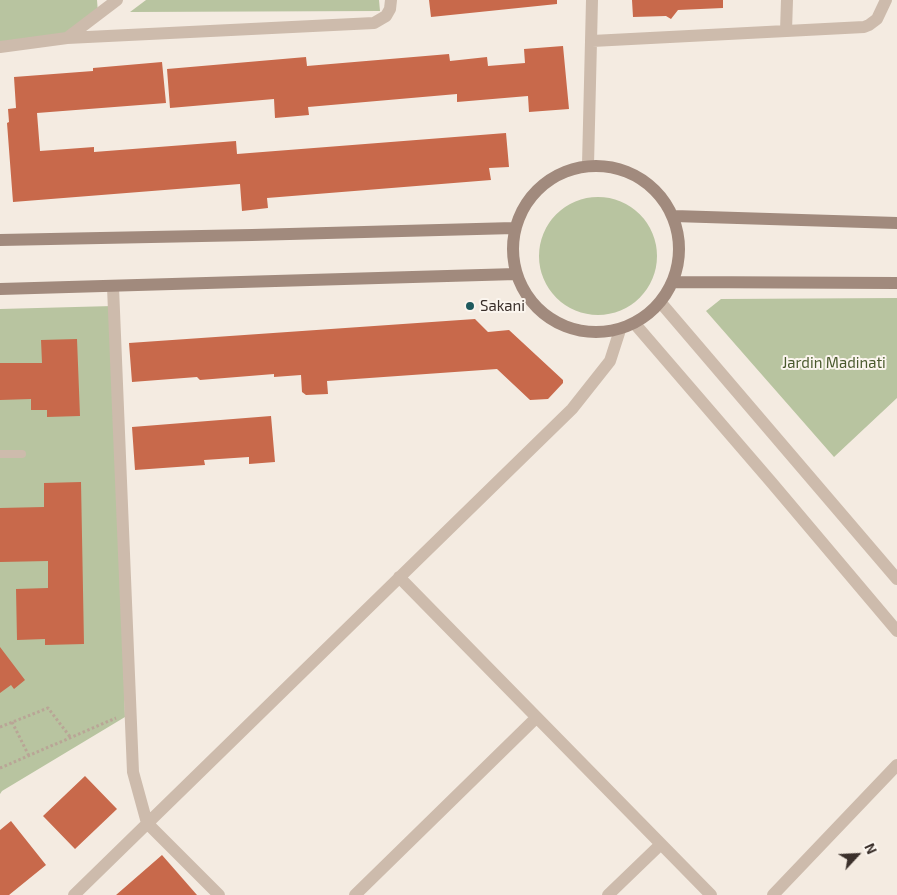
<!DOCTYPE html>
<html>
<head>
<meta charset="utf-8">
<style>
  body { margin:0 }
  #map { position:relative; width:897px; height:895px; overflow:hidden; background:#f4ebe1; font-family:"Exo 2",sans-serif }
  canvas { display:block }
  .north { position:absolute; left:832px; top:830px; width:50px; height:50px; -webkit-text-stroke:4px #fbf5ee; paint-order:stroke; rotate:65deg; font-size:14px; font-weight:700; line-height:20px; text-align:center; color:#3b302b }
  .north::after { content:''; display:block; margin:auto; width:18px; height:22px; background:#3b302b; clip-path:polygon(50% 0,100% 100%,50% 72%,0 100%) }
</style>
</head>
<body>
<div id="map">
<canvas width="897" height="895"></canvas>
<div class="north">N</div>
</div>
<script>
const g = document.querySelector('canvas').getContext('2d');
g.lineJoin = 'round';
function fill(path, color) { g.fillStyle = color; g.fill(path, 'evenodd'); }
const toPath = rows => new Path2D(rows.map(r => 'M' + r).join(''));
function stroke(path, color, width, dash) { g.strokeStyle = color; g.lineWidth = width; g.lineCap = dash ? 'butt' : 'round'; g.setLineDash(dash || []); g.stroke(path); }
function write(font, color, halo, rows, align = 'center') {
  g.font = font + ' "Exo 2",sans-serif'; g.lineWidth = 4; g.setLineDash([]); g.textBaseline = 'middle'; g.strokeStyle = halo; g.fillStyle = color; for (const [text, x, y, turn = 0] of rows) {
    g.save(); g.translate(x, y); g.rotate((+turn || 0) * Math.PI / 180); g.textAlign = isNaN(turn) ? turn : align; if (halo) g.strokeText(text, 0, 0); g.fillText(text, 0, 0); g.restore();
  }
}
fill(toPath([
  [0,0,97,0,98,13,67,38,0,47],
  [146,0,379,0,380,11,130,12],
  '539 256a59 59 0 1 1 118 0a59 59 0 1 1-118 0Z',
  [897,298,897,398,834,457,706,311,721,299],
  [113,306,125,717,2,791,0,794,0,309]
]), '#b8c4a0');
fill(toPath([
  [429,0,557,0,557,4,431,17],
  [632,0,723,0,723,8,678,10,671,19,666,16,633,17],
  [563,46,569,109,529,112,528,96,457,102,457,94,308,107,309,115,275,118,274,99,170,108,167,69,306,57,307,66,449,54,450,61,487,57,488,66,525,63,524,49],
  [162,62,166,103,37,113,40,151,94,147,94,152,236,141,237,154,506,133,509,167,489,168,491,180,267,198,268,208,242,211,240,184,13,202,7,123,9,122,8,109,16,108,14,77,93,71,93,68],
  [475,319,488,332,509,330,563,380,563,383,548,399,530,400,497,369,327,381,328,394,306,395,302,392,301,375,274,377,274,374,200,380,197,377,132,382,129,343],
  [77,339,80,416,47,417,47,410,31,410,31,399,0,400,0,363,42,363,41,340],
  [271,416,275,462,249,464,249,457,204,460,205,465,135,470,132,427],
  [81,482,84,644,45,645,45,639,17,640,16,589,48,588,48,561,0,562,0,508,44,507,44,483],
  [0,647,25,680,14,689,11,685,0,693],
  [85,776,117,809,75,849,43,816],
  [11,821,46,865,9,895,0,895,0,830],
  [162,855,197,895,116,895]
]), '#c8694b');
stroke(toPath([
  [12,722,29,756],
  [0,727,48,708,71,738],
  [0,768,116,718]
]), '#b9a596', 3, [2.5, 2.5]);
stroke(toPath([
  [0,454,22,454]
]), '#cdbbac', 8);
stroke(toPath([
  [786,31,787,0],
  [67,38,117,0],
  [592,41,864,27,869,25,877,19,886,0],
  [0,47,67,38,374,23,386,16,390,9,391,0],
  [588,165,592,0],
  [113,287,133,772,147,823,219,895],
  [661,303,897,579],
  [635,324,772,483,897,631],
  [399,577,711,895],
  [74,895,572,409,610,361,620,330],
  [355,895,536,718],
  [608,895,661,844],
  [773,895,897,765]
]), '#cdbbac', 12);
stroke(toPath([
  '513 249a83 83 0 1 1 166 0a83 83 0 1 1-166 0Z',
  [674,216,897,223],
  [0,240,252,235,514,228],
  [674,282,897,283],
  [0,289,516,274]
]), '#a18a7d', 12);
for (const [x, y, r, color] of [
  [470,306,5,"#1f5a5e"]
]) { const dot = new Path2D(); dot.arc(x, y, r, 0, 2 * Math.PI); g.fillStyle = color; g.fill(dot); stroke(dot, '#fbf5ee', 2); }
write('15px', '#3b302b', '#fbf5ee', [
  ["Sakani",480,306]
], 'left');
write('15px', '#4a5a2e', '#fbf5ee', [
  ["Jardin Madinati",834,363]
]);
</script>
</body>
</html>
